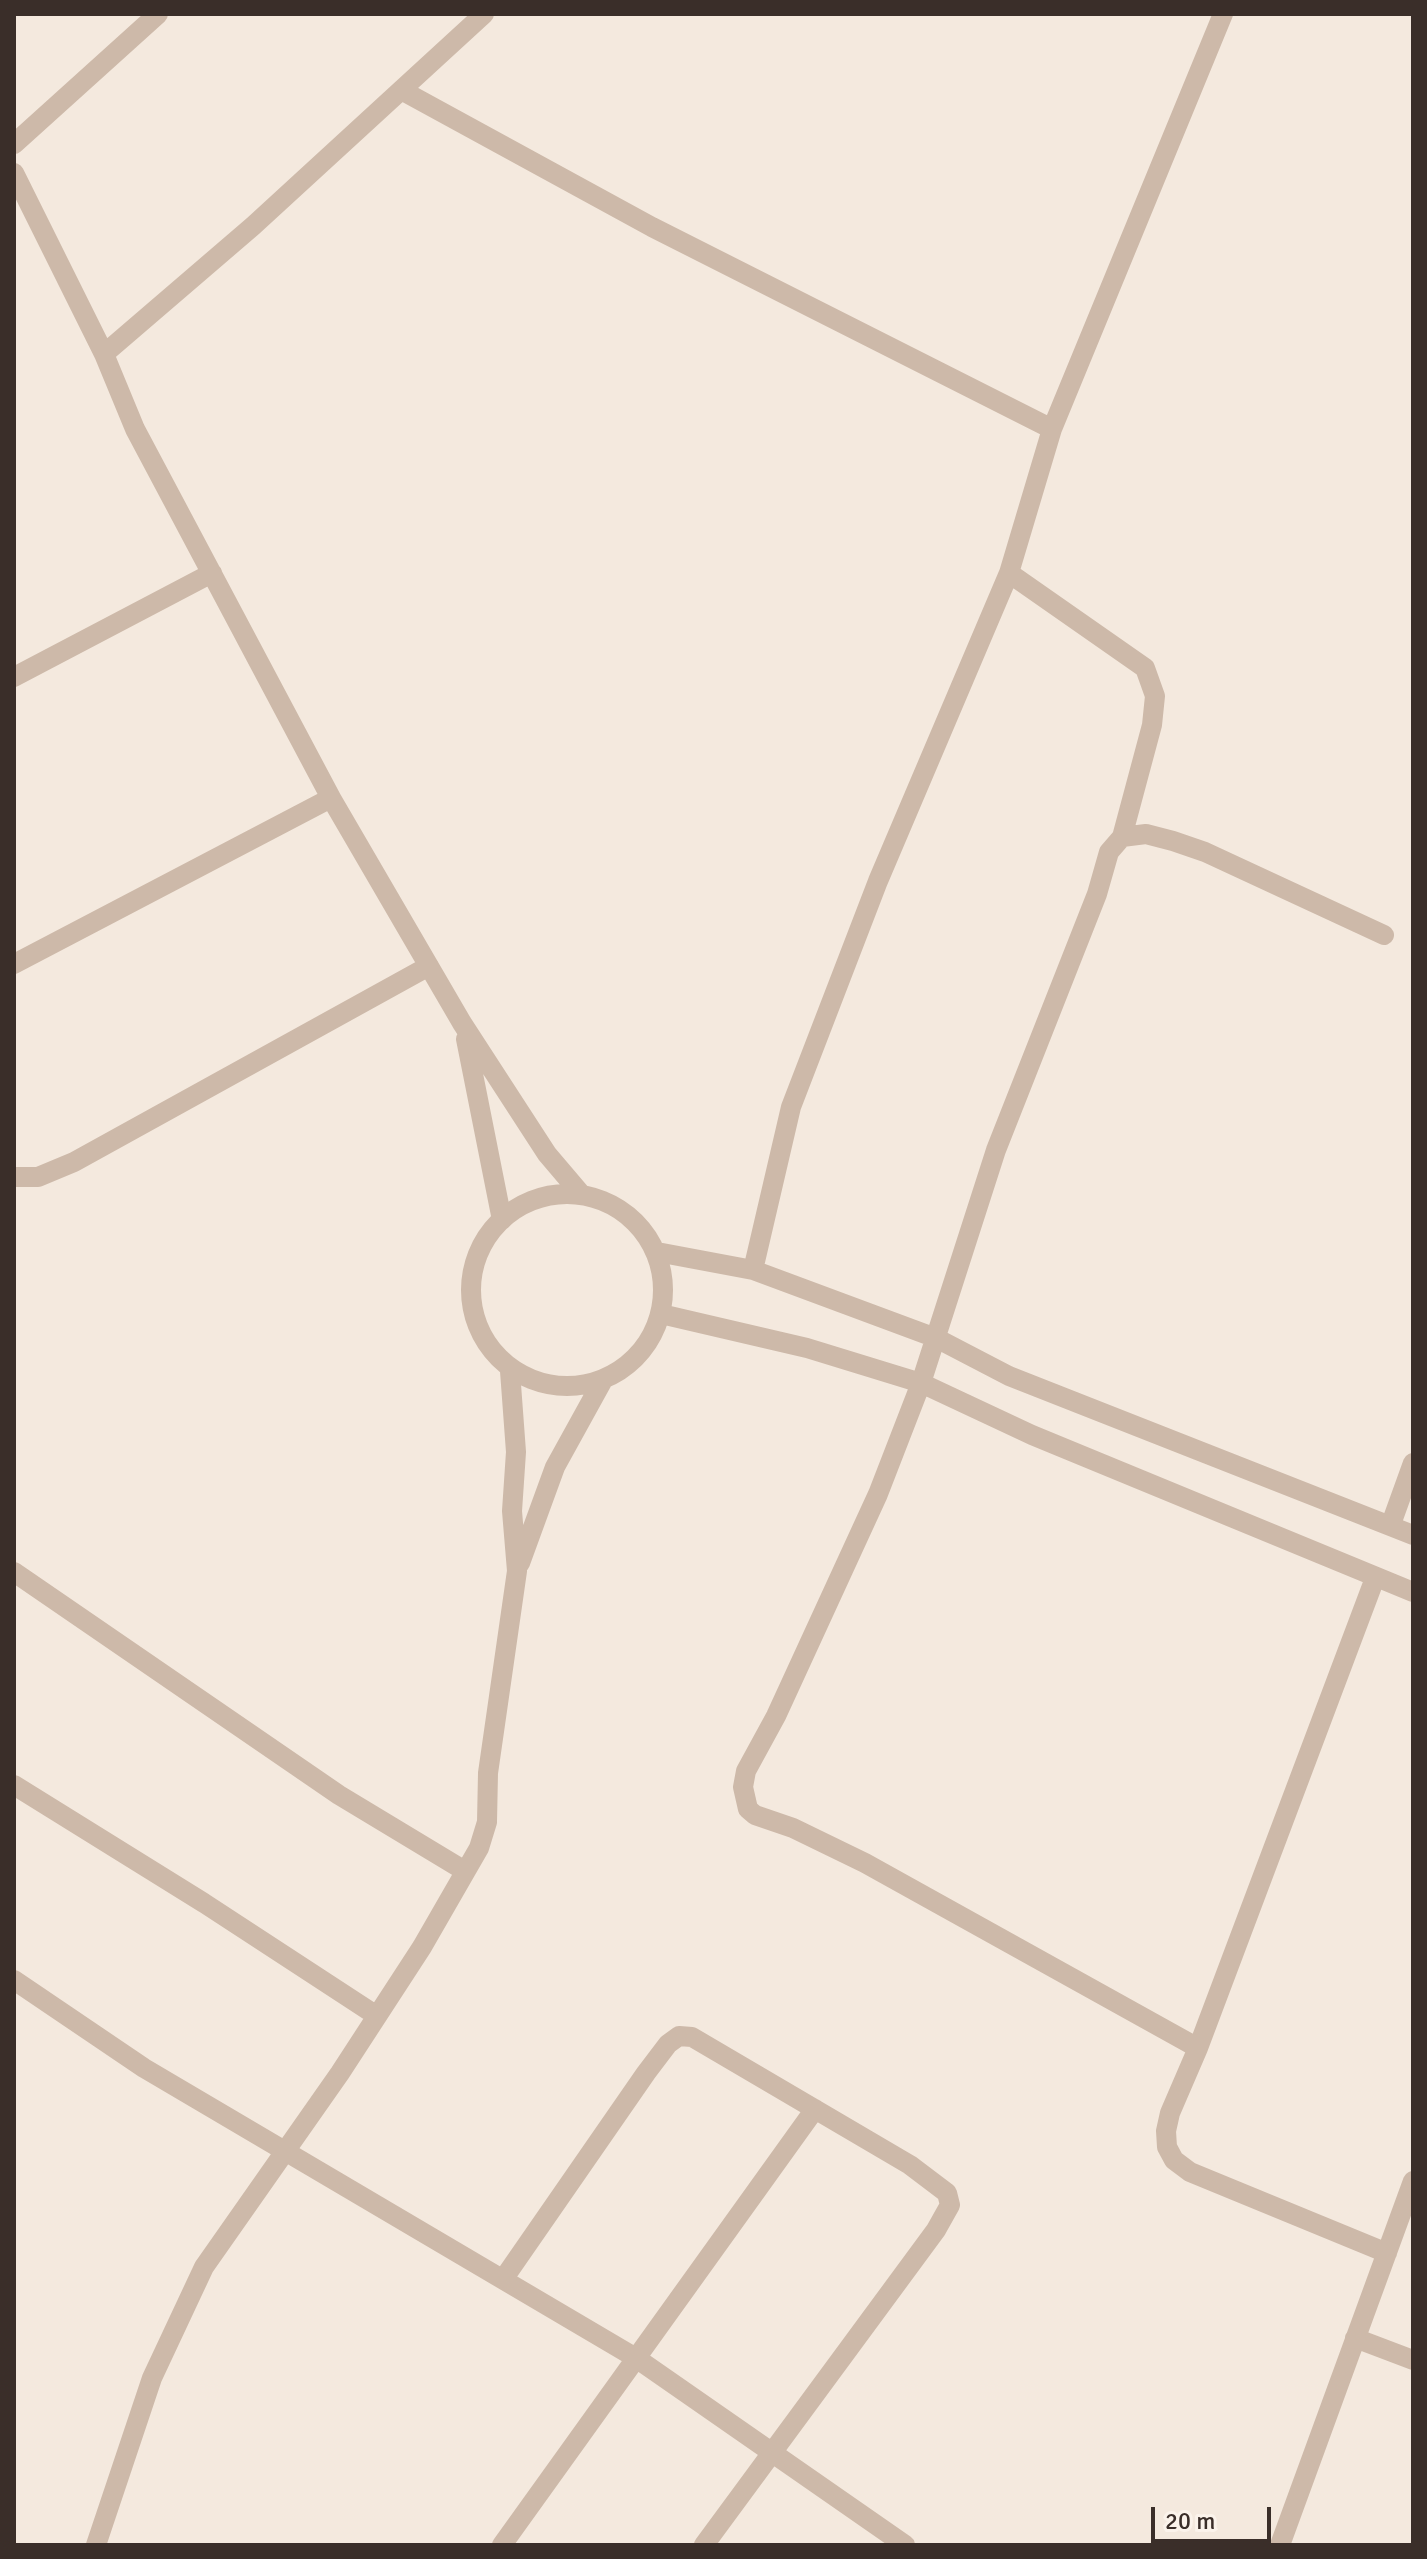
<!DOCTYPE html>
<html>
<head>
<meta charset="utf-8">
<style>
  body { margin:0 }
  #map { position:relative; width:1427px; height:2559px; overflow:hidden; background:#f4e9de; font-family:Signika,sans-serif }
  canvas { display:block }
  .frame { position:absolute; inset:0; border:16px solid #3a2e29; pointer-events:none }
  .scale { position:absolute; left:1151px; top:2507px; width:120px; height:36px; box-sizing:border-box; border:4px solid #3a2e29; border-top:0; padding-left:10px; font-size:24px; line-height:28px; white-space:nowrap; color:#3a2e29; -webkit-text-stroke:6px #fbf3eb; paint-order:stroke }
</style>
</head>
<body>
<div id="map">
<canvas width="1427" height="2559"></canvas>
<div class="frame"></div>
<div class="scale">20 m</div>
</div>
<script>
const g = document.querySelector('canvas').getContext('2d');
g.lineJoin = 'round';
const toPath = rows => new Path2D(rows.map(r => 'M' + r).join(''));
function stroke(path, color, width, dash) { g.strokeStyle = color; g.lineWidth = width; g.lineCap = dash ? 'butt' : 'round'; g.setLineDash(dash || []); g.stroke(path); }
stroke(toPath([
  [403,91,652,227,1052,429],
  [14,144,158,14],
  [14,173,104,354,135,429,331,798,462,1023,547,1154,581,1194],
  [104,354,253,226,484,14],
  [1009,573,1145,668,1155,696,1152,725,1122,837],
  [14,677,212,573],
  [14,964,331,798],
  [466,1039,502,1220],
  [14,1177,38,1177,74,1162,429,966],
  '471 1290a96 96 0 1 1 192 0a96 96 0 1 1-192 0Z',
  [657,1252,753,1270,936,1338,1009,1376,1413,1535],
  [753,1270,791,1107,878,881,1009,573,1052,429,1223,14],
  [661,1314,807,1348,921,1383,1032,1435,1413,1592],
  [1391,1524,1413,1463],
  [520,1563,555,1467,603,1380],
  [14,1572,339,1795,465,1871],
  [1375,1578,1198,2048,1170,2113,1166,2131,1167,2147,1174,2160,1190,2172,1387,2253],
  [14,1785,204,1903,377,2016],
  [14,1980,144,2068,636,2358,905,2545],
  [1198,2048,865,1863,793,1828,755,1815,748,1809,743,1787,746,1771,776,1716,878,1494,921,1383,996,1150,1097,894,1109,852,1122,837,1146,834,1173,841,1205,852,1384,935],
  [504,2278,646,2073,668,2044,679,2036,692,2037,910,2165,947,2193,950,2205,936,2230,704,2545],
  [1355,2338,1413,2360],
  [96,2545,152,2378,204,2267,340,2073,422,1947,479,1848,487,1822,488,1773,517,1571,512,1511,516,1452,510,1371],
  [502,2545,815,2109],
  [1280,2545,1413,2181]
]), '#cdb9a9', 20);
</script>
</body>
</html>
